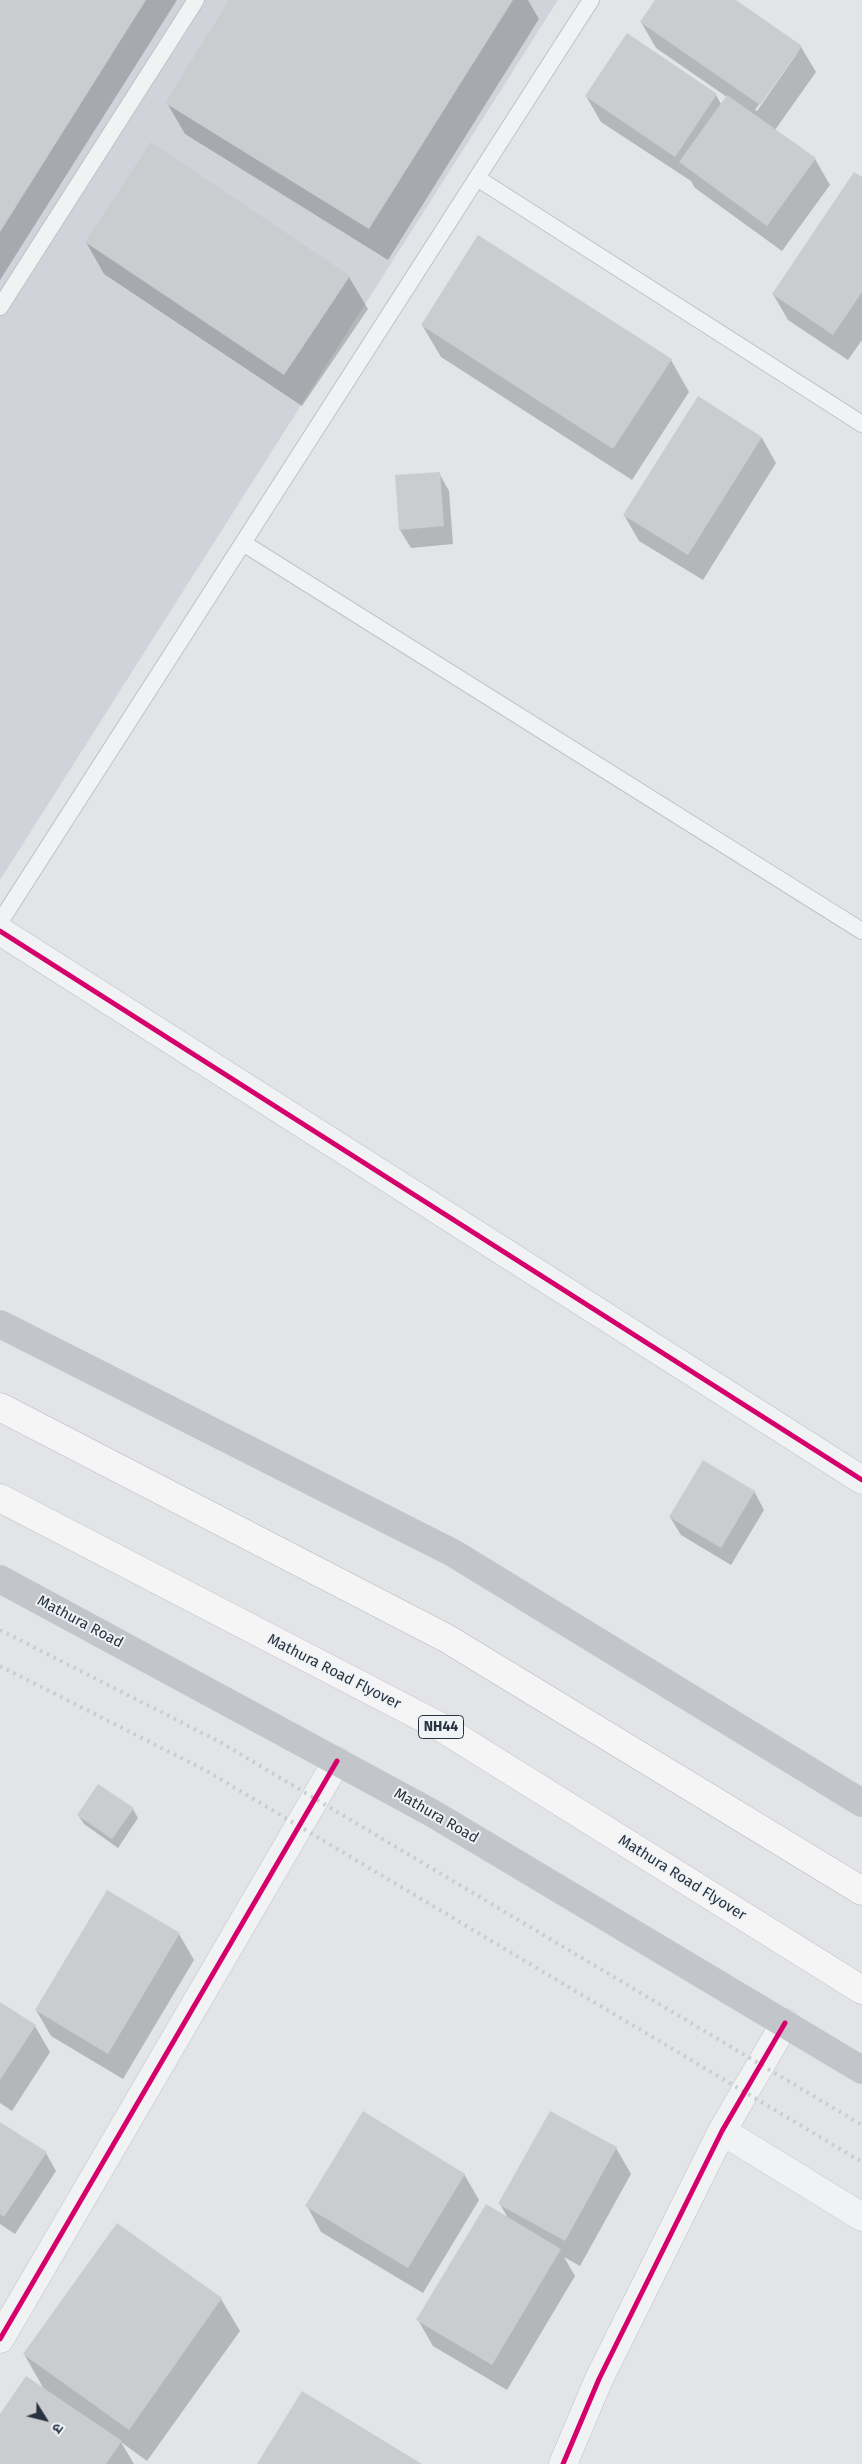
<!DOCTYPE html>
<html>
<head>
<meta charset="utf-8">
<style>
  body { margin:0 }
  #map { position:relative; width:862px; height:2464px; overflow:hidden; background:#e2e4e7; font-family:"Fira Sans","Noto Sans Devanagari",sans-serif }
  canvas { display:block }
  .north { position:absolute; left:20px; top:2394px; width:50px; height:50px; -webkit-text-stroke:4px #eff3f6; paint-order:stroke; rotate:126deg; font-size:14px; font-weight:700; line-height:20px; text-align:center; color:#283341 }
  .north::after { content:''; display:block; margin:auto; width:18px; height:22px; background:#283341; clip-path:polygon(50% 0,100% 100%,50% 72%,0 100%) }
</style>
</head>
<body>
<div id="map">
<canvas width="862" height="2464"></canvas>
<div class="north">उ</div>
</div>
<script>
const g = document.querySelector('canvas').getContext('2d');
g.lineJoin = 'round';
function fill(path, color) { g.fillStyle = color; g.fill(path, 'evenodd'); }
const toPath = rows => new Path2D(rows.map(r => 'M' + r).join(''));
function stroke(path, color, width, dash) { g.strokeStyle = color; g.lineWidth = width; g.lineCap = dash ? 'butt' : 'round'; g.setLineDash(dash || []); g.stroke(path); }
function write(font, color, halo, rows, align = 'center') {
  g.font = font + ' "Fira Sans",sans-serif'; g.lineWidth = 4; g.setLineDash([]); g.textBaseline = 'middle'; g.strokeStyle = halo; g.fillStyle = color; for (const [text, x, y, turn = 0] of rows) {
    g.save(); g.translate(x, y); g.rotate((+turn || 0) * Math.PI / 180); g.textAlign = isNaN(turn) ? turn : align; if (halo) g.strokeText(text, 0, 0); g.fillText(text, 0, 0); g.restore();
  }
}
fill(toPath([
  [0,0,558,0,0,880]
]), '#d0d4da');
fill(toPath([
  [0,0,177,0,0,280],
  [231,0,528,0,539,19,388,260,185,134,167,103],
  [656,0,734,0,801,47,816,72,775,130,815,159,830,185,782,251,695,188,691,181,601,122,586,96,628,35,716,95,721,104,727,97,656,48,641,22],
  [793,55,796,55,757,111,755,110],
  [152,144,349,277,368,309,302,406,104,274,86,242],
  [862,179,862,340,848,360,788,320,773,294],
  [422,325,671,360,689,392,632,480,441,357],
  [762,438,776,463,703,580,639,541,624,515],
  [439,473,449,491,453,544,411,548,400,530,396,477],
  [754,1491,764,1510,731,1565,681,1535,670,1517],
  [133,1809,138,1818,118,1848,84,1824,78,1815],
  [179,1934,194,1960,123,2079,51,2036,36,2010],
  [0,2003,35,2026,50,2052,12,2111,0,2103],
  [0,2123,46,2153,56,2171,15,2234,0,2224],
  [616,2148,631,2174,580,2266,564,2257,575,2276,507,2390,433,2346,418,2320,509,2220,500,2204],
  [464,2174,479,2200,423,2293,321,2232,307,2206],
  [117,2225,221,2299,240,2331,147,2461,121,2442,134,2464,0,2464,0,2416,45,2391,24,2354]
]), '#0003');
fill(toPath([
  [0,0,146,0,0,232],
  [229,0,513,0,369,229,165,103],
  [655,0,736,0,802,46,760,105,640,22],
  [627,33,717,94,675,157,585,96],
  [727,95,816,158,767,226,679,162],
  [151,142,350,276,284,375,85,242],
  [854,172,862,177,862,292,833,335,772,294],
  [478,235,672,359,613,449,421,325],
  [698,396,762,437,688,555,623,515],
  [440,472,444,526,399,530,395,475],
  [703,1460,755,1491,721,1548,669,1517],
  [98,1784,134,1808,112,1839,77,1815],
  [107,1890,180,1933,108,2054,35,2010],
  [0,2002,36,2025,0,2080],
  [363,2111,465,2174,408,2268,305,2206],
  [550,2111,617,2147,565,2241,498,2204],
  [0,2122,47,2152,4,2217,0,2214],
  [486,2204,561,2249,492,2365,416,2320],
  [117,2223,222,2298,129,2430,23,2354],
  [26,2376,122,2441,106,2464,0,2464,0,2414],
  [302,2391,422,2464,257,2464]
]), '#cacccf');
const service = toPath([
  [477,178,862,424],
  [0,307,196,0],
  [243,543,862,931],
  [0,922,591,0]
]);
const minor = toPath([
  [0,931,862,1480],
  [722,2131,862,2217],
  [0,2339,337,1761],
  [563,2464,599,2379,722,2131,785,2023]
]);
const trunk = toPath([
  [0,1407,446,1638,862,1891],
  [0,1498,439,1726,862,1990]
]);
stroke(service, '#c0c2c5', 18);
stroke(minor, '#c0c2c5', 29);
stroke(trunk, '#b4b7bc', 29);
stroke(service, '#f1f2f3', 16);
stroke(minor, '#f1f2f3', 28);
stroke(toPath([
  [0,1324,453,1553,862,1803],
  [0,1579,432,1813,862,2070]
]), '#c2c5c9', 28);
stroke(trunk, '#f5f5f6', 28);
stroke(toPath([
  [0,1630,220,1742,862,2125],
  [0,1666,205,1770,862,2162]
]), '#cacccf', 4, [2.5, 5]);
stroke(toPath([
  [0,931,862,1480],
  [0,2339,337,1761],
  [563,2464,599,2379,722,2131,785,2023]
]), '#d6006c', 5);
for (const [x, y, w] of [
  [441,1727,45]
]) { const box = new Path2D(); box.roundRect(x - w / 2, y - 11.5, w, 23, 4); g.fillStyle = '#eff3f6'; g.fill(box); stroke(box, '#283341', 1); }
write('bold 14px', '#283341', null, [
  ["NH44",441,1727]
]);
write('15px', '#283341', '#eff3f6', [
  ["Mathura Road",80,1622,28],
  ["Mathura Road Flyover",334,1672,27],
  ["Mathura Road",436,1816,30],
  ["Mathura Road Flyover",682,1878,32]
]);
</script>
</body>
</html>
